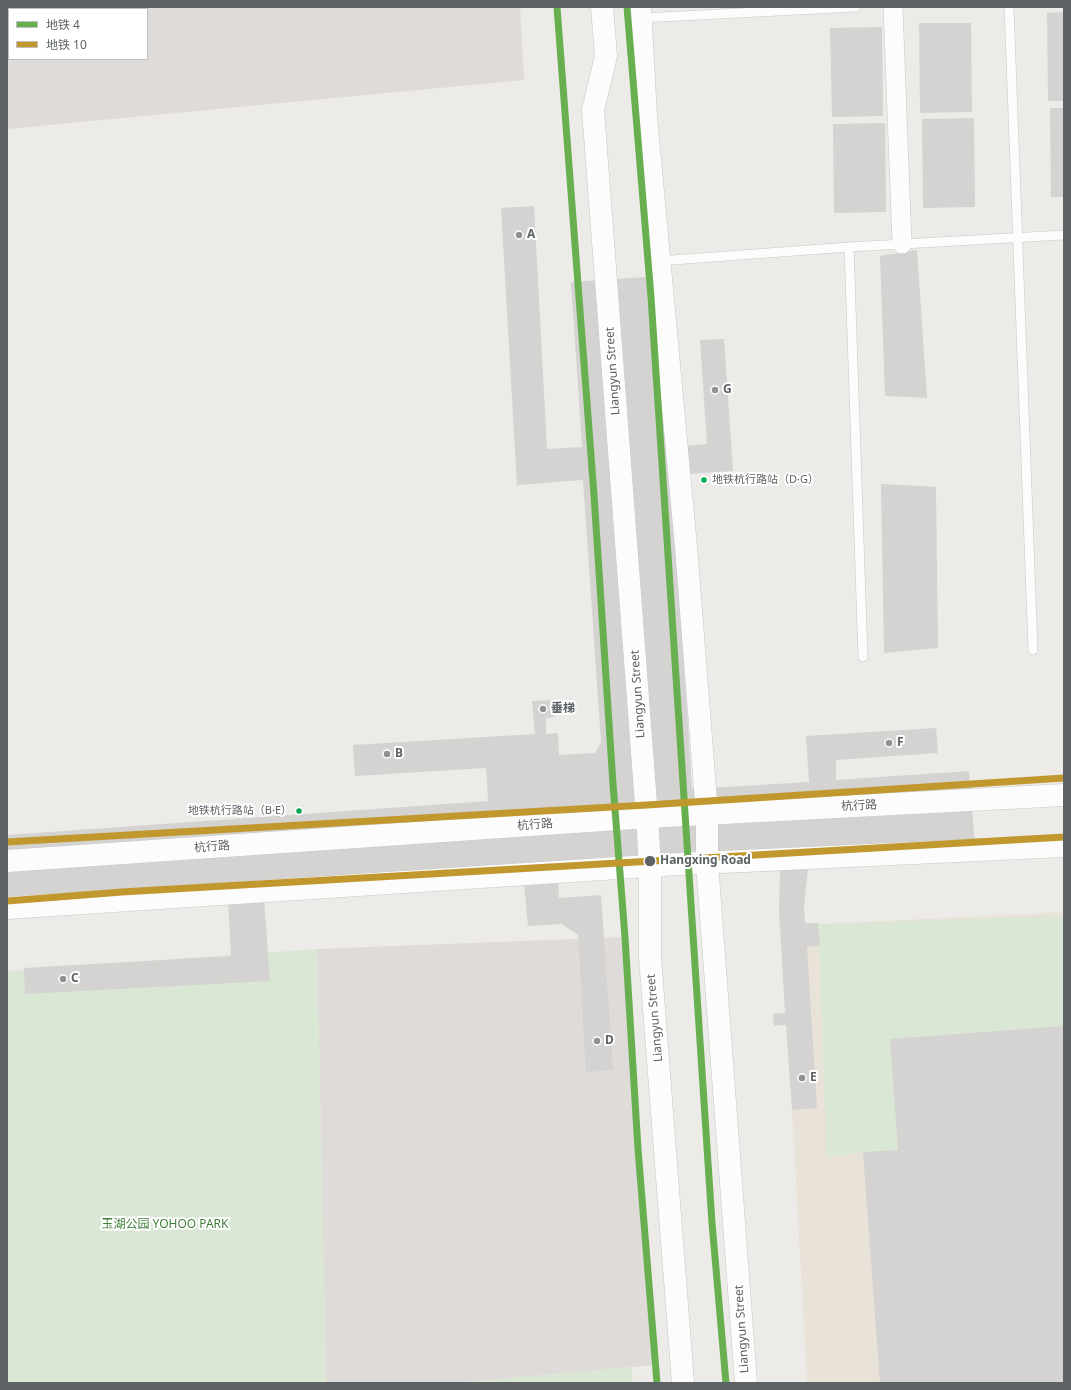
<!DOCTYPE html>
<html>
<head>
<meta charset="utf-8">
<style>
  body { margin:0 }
  #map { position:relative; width:1071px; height:1390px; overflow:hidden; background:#edebe8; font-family:"Noto Sans","Noto Sans SC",sans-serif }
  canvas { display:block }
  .frame { position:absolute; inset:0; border:8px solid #5d6265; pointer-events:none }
  .legend { position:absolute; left:8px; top:8px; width:140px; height:52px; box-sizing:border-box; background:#fff; border:1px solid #bec0c1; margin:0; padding:5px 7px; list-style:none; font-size:12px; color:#5d6265 }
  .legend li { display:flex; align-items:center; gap:8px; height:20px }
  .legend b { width:20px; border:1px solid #bec0c1 }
</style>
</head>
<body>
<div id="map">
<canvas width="1071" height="1390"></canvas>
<div class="frame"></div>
<ul class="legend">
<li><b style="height:5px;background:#68b04f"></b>地铁 4</li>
<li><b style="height:5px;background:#c1982e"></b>地铁 10</li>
</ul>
</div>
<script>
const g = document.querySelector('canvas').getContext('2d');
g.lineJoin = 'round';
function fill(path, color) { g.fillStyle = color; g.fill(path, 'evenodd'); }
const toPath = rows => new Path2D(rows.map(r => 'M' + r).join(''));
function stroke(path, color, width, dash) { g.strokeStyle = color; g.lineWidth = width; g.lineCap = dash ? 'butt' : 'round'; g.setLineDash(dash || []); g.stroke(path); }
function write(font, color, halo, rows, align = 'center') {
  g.font = font + ' "Noto Sans","Noto Sans SC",sans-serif'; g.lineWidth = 4; g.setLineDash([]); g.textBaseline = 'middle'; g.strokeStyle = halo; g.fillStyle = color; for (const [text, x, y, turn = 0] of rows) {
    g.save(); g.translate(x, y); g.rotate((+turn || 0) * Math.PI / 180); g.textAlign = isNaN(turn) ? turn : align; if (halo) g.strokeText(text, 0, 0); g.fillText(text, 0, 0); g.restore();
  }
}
fill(toPath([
  [1064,912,1064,1383,807,1383,782,926]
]), '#e9e2d8');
fill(toPath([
  [7,7,520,7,524,80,7,129],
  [9,9,147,9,147,59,9,59],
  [625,937,655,1365,458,1383,326,1383,317,949]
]), '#dedbd9');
fill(toPath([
  [1064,916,1064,1026,890,1039,898,1150,863,1152,827,1158,818,924],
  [317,949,326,1383,7,1383,7,971],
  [631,1367,633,1383,458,1383]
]), '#d9e7d4');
fill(toPath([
  [1064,12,1064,101,1048,101,1047,13],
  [919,23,971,23,972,112,920,113],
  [882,27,883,116,832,117,830,28],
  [1050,108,1064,108,1064,197,1051,197],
  [974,118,975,207,923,208,922,119],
  [885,123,886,212,834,213,833,124],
  [534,206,547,449,582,447,571,282,660,276,671,447,707,444,700,340,724,339,733,471,672,475,692,789,809,782,806,736,936,728,938,753,836,760,836,780,969,771,976,858,808,869,804,906,805,923,818,923,820,946,807,947,817,1108,792,1110,786,1025,774,1026,773,1014,785,1013,779,910,780,871,558,880,559,898,601,895,613,1070,586,1072,578,935,562,924,528,926,524,882,264,898,270,981,25,994,24,968,231,956,228,899,7,915,7,835,488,801,486,768,355,776,353,745,535,734,532,701,553,700,554,717,546,718,546,734,558,733,559,755,595,753,601,742,583,480,517,485,501,208],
  [917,250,927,398,885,396,880,256],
  [881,484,936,487,938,648,884,653],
  [1064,1026,1064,1383,880,1383,863,1152,898,1150,890,1039]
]), '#d4d3d1');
const lane = toPath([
  [1009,7,1033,650],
  [641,18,856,7],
  [849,247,863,657],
  [659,261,849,247,1064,235]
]);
const street = toPath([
  [893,7,902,244]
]);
const secondary = toPath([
  [602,7,606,56,593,110,647,817,650,866,650,957,683,1383],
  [640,7,646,117,686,547,707,814,707,863,746,1383],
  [7,861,647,817,1064,795],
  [7,908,679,864,1064,846]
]);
stroke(lane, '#c7c8c7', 10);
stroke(street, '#c7c8c7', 20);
stroke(secondary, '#c8c8c8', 23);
stroke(lane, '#fcfcfc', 9);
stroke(street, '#fcfcfc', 19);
stroke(secondary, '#fcfcfc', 22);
stroke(toPath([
  [557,7,594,495,613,784,625,937,638,1149,657,1383],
  [627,7,651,297,712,1223,726,1383]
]), '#68b04f', 7);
stroke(toPath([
  [7,842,647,805,1064,778],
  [7,901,122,892,1064,837]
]), '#c1982e', 7);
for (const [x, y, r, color] of [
  [519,235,4,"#8f9293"],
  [715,390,4,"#8f9293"],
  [704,480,3.5,"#00a651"],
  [543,709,4,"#8f9293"],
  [889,743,4,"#8f9293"],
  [387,754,4,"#8f9293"],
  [299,811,3.5,"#00a651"],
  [650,861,6,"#5d6265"],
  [63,979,4,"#8f9293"],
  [597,1041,4,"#8f9293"],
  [802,1078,4,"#8f9293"]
]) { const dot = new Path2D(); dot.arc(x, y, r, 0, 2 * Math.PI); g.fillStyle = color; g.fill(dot); stroke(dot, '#fff', 1.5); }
write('11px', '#5d6265', '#fff', [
  ["地铁杭行路站（D·G）",712,480],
  ["地铁杭行路站（B·E）",292,811,"right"]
], 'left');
write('bold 12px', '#5d6265', '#fff', [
  ["A",527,235],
  ["G",723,390],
  ["垂梯",551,709],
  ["F",897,743],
  ["B",395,754],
  ["C",71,979],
  ["D",605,1041],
  ["E",810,1078]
], 'left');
write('12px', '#5d6265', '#fff', [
  ["Liangyun Street",613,371,-94],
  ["Liangyun Street",638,694,-94],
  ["杭行路",859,806,-3],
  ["杭行路",535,825,-4],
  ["杭行路",212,847,-4],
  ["Liangyun Street",655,1018,-95],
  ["Liangyun Street",742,1329,-94]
]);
write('bold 12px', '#5d6265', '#fff', [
  ["Hangxing Road",660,861]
], 'left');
write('12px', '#427f3a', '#fff', [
  ["玉湖公园 YOHOO PARK",165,1225]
]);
</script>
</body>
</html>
